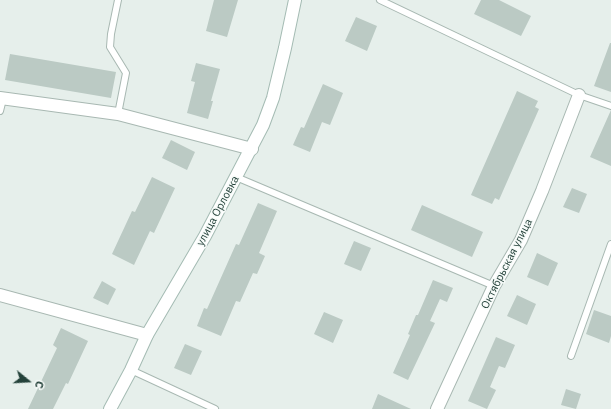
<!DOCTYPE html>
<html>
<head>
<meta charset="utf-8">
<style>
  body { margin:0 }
  #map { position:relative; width:611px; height:409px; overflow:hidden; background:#e6efeb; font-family:"IBM Plex Sans",sans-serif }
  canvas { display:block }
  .north { position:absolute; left:8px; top:361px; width:40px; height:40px; -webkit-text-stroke:3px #f7fbf9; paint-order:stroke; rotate:108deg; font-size:11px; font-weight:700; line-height:16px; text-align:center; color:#24423a }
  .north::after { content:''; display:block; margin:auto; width:14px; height:18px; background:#24423a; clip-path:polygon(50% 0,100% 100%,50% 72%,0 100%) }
</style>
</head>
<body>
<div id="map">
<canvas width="611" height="409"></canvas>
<div class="north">С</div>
</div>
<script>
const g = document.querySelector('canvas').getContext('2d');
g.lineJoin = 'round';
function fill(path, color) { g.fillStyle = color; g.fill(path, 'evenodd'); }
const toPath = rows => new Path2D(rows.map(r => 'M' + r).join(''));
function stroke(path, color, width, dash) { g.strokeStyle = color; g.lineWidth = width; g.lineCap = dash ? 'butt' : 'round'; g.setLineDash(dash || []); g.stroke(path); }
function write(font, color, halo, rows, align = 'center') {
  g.font = font + ' "IBM Plex Sans",sans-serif'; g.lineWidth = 3; g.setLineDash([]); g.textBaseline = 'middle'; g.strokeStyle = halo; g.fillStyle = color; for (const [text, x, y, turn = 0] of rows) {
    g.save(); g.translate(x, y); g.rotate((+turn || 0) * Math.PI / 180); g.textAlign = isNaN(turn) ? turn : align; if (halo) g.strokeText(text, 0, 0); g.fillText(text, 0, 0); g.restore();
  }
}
fill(toPath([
  [214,0,238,0,227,37,206,31],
  [481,0,499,0,531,16,521,36,474,14],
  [356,17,377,26,367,51,345,41],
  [610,43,611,43,611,92,594,86],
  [10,54,116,72,111,98,5,80],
  [196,63,220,69,211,101,213,101,208,119,187,113,195,82,191,81],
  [323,84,343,93,330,125,322,122,310,152,293,145,301,127,304,128],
  [517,91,538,101,535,107,539,109,499,200,495,198,492,204,471,195],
  [611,110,611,166,590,157],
  [171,140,195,152,187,170,162,158],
  [152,177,175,188,154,233,150,231,134,265,112,254,132,211,135,212],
  [572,188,587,194,579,213,563,207],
  [258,203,277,211,259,253,265,256,257,274,253,273,240,302,236,301,221,336,197,326,204,308,207,309,236,244,239,245],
  [422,205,483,232,472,257,411,230],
  [354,241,371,248,361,271,344,264],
  [537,253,558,263,548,286,527,277],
  [433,280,453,288,447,302,440,299,430,321,435,323,408,380,393,373,410,335,408,334,416,315,418,315],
  [102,281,116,289,108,305,93,298],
  [517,295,536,304,527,325,507,316],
  [594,310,611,316,611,336,609,343,586,334],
  [324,312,343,320,333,343,314,334],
  [61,328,88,341,68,384,66,383,53,409,28,409,57,348,53,345],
  [496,337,515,345,505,368,499,366,490,387,496,390,487,409,468,401],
  [185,344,202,351,191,375,174,368],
  [566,389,581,394,576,409,561,405],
  [378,394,411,409,372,409]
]), '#bbcac4');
const lane = toPath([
  [118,0,111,34,110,47,126,73,118,114],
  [380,0,579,95,611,106],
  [0,111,3,99],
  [236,177,494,286],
  [571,356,611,244],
  [131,370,215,409]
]);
const street = toPath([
  [0,98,118,114,252,149],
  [0,295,147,335],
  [437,409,494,286,521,240,542,191,579,95]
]);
const secondary = toPath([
  [110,409,131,370,147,335,205,236,263,125,273,98,285,48,295,0]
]);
stroke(lane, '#a8b8b2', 8);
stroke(street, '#a8b8b2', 14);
stroke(secondary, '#a4bbb3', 14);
stroke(lane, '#fff', 6);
stroke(street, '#fff', 12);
stroke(secondary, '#fff', 12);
write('11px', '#24423a', '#f7fbf9', [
  ["улица Орловка",218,211,-62],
  ["Октябрьская улица",507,264,-63]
]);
</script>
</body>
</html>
